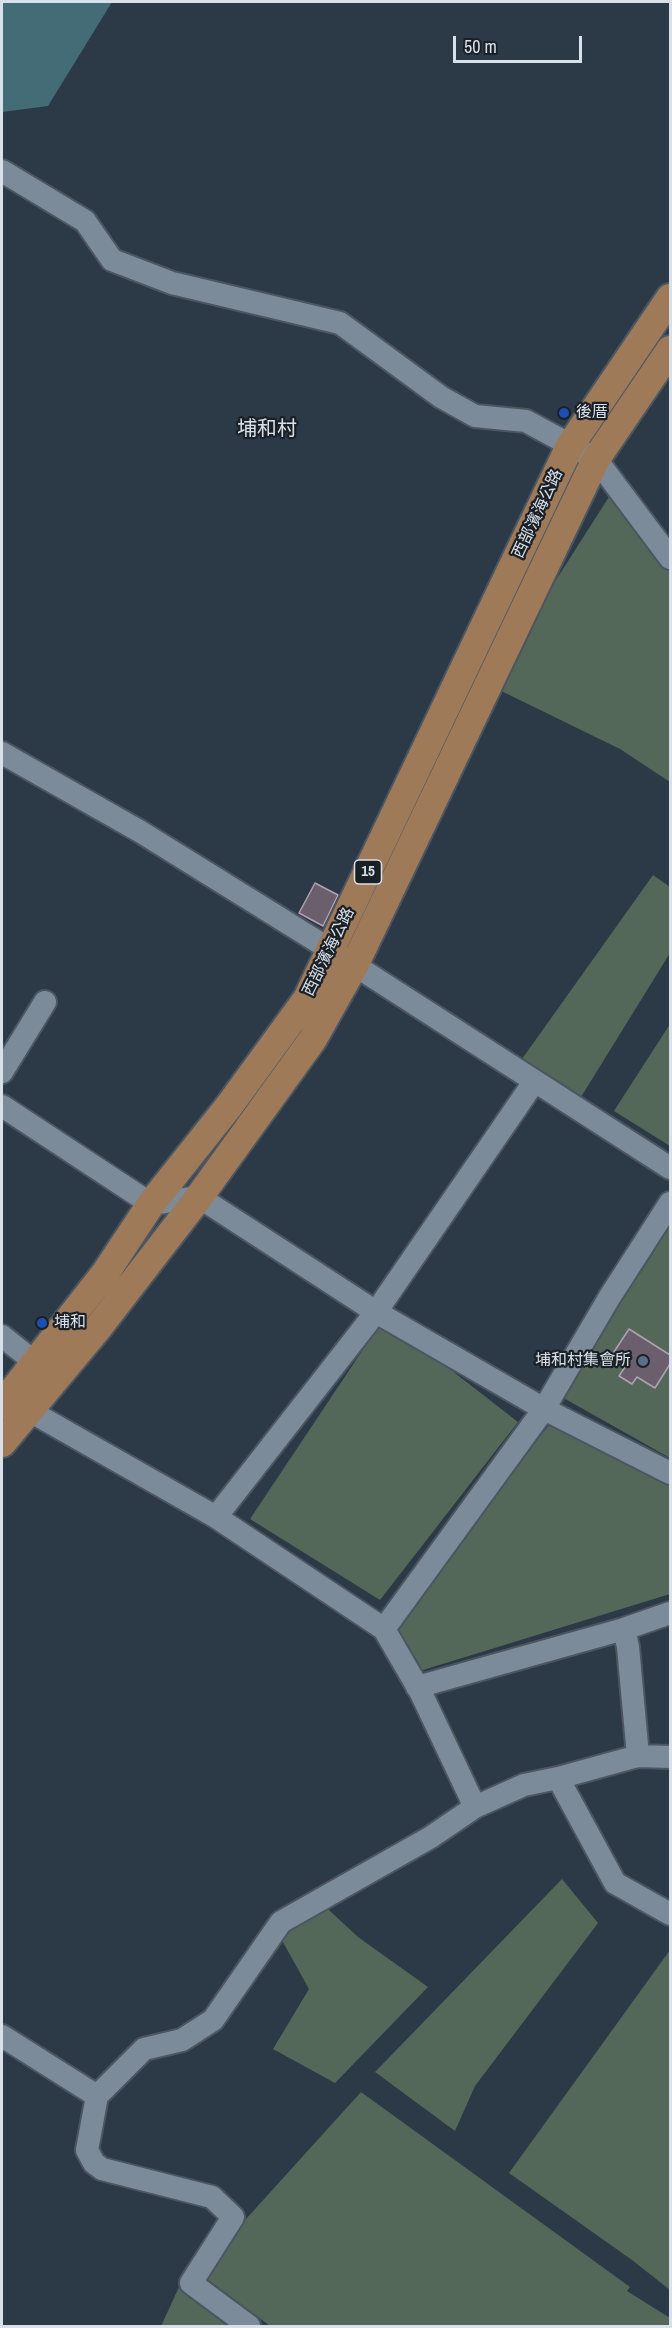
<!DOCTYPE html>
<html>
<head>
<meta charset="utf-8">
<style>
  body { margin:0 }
  #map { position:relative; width:672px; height:2328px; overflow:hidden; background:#2c3946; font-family:"Archivo Narrow",sans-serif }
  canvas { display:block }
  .frame { position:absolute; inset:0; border:3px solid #d8e1e9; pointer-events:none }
  .scale { position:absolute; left:453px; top:36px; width:129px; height:27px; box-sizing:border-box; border:3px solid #d8e1e9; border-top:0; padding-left:8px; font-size:18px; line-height:21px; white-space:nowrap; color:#d8e1e9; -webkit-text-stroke:4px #1a2026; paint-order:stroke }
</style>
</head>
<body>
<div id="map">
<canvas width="672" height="2328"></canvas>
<div class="frame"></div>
<div class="scale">50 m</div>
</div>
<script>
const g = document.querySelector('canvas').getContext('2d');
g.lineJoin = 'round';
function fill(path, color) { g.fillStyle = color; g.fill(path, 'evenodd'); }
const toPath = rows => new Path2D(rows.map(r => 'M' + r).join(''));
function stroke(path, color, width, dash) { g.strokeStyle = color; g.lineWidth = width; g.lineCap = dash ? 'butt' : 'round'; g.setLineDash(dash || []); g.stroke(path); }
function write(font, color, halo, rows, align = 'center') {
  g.font = font + ' "Archivo Narrow","Noto Sans TC",sans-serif'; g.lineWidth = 4.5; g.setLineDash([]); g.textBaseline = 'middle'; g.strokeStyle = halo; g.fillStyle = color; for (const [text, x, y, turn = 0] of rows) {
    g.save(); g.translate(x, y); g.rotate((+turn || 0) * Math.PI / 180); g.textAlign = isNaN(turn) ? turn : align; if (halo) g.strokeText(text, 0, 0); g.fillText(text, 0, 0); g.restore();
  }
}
fill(toPath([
  [614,489,670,567,670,782,620,749,489,685],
  [653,875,670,887,670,953,581,1097,522,1059],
  [670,1024,670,1146,614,1111],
  [670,1223,670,1458,560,1396,609,1298],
  [384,1318,518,1422,380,1600,250,1519],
  [550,1424,670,1478,670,1594,410,1674,391,1619],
  [562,1879,598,1923,475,2086,455,2131,375,2072],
  [316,1898,358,1937,428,1987,335,2083,273,2049,309,1989,274,1926],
  [670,1950,670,2290,632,2260,509,2173],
  [361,2092,630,2287,627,2291,670,2318,670,2326,270,2326,198,2272],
  [180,2285,227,2326,161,2326]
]), '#546859');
fill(toPath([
  [2,2,112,2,48,106,2,112]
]), '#446c76');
const building = toPath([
  [315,883,338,895,323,926,299,913,315,883],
  [629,1329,670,1355,670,1364,655,1388,637,1377,632,1384,619,1376,625,1367,610,1358,629,1329]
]);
fill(building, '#6b5e6d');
stroke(building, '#afa1b1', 1.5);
const minor = toPath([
  [2,171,85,221,112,260,172,283,340,323,441,397,475,416,526,421,596,459,670,558],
  [2,753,141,832,331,950,670,1168],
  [2,1072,45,1002],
  [2,1106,151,1204,199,1197,376,1312,544,1409,670,1473],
  [2,1336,47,1372],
  [28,1410,216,1517,384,1629,421,1693,475,1807],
  [216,1517,376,1312,534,1082],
  [384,1629,544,1409,609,1298,670,1203],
  [624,1629,628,1647,638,1756],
  [417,1687,624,1629,670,1613],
  [558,1778,615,1883,670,1914],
  [2,2036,97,2096,144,2049,182,2040,213,2020,281,1922,431,1837,475,1807,524,1785,558,1778,638,1756,670,1757],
  [97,2096,87,2150,94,2163,102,2169,212,2197,233,2217,191,2283,249,2326]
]);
const major = toPath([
  [2,1405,106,1272,151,1204,229,1106,307,999,570,446,670,298],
  [2,1443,98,1328,199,1197,313,1039,354,966,596,459,670,350]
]);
stroke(minor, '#4b5661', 26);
stroke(major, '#4b5661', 32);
stroke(minor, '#7c8b9a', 22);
stroke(major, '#9f7a59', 28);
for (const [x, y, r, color] of [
  [564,413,6,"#1a4fb4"],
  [42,1323,6,"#1a4fb4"],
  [643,1361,6,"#5c6f8a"]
]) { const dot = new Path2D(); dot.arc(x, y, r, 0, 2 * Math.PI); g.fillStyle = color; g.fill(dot); stroke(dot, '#1a2026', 2); }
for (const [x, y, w] of [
  [368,872,27]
]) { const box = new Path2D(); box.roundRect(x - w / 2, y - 12, w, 24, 4.5); g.fillStyle = '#1a2026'; g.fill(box); stroke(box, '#d8e1e9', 1.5); }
write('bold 15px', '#d8e1e9', null, [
  ["15",368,872]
]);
write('16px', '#d8e1e9', '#1a2026', [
  ["後厝",576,413],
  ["埔和",54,1323],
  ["埔和村集會所",631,1361,"right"]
], 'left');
write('16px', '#d8e1e9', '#1a2026', [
  ["西部濱海公路",538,514,-65],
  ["西部濱海公路",329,952,-64]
]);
write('20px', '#d8e1e9', '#1a2026', [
  ["埔和村",267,430]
]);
</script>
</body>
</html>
